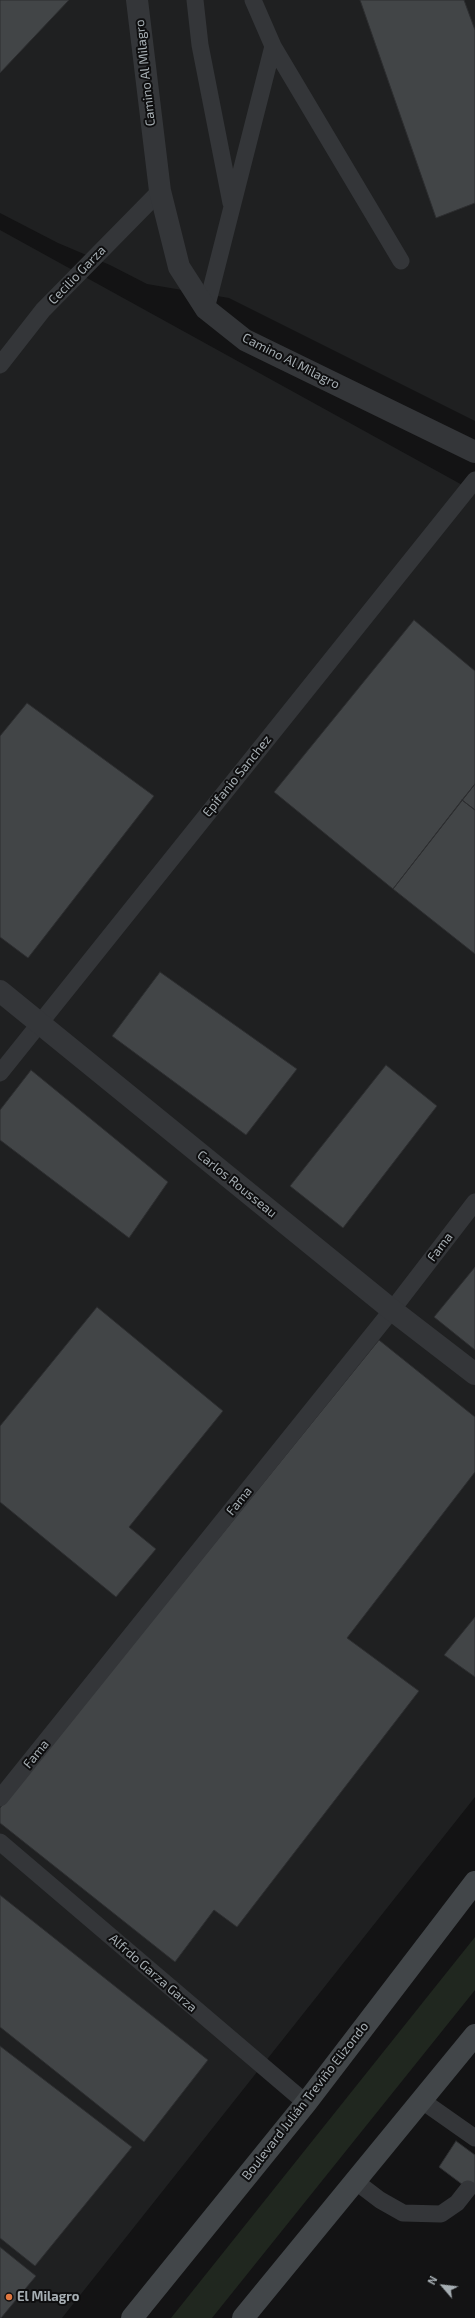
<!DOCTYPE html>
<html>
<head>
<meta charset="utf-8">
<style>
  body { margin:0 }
  #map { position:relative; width:475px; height:2318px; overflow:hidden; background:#131314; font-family:"Exo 2",sans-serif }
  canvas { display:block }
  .north { position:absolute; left:423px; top:2266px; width:40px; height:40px; -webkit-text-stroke:3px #0e0e0f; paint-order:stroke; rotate:298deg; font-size:11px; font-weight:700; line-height:16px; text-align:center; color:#a6aeb3 }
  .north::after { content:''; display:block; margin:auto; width:14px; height:18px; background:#a6aeb3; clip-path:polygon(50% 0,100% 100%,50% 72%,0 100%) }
</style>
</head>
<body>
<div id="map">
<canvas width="475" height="2318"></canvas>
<div class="north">N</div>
</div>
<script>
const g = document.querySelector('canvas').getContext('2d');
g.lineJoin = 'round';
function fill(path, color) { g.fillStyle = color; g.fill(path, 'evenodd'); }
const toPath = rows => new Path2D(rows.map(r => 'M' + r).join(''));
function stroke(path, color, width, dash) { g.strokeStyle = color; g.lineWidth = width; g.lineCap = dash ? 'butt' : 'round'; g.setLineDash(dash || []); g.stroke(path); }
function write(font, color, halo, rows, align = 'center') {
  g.font = font + ' "Exo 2",sans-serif'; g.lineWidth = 4; g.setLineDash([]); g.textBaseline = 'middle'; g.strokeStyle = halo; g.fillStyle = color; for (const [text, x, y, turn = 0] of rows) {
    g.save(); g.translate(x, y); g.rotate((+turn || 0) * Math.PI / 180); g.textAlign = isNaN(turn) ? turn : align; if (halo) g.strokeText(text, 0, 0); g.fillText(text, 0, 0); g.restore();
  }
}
fill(toPath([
  [0,0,475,0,475,421,229,298,147,284,110,265,58,243,0,213],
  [0,230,475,492,475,1797,62,2318,0,2318]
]), '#1f2021');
fill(toPath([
  [475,1937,475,1990,212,2318,171,2318]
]), '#20271f');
const building = toPath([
  [0,0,69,0,0,73,0,0],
  [360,0,464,0,475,30,475,203,436,218,360,0],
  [414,620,475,671,475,784,393,889,274,792,414,620],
  [27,703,154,796,28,958,0,937,0,736,27,703],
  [475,784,475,810,462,800,475,784],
  [462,800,475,810,475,954,393,889,462,800],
  [160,972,297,1069,246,1135,112,1036,160,972],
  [386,1065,437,1106,343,1228,290,1186,386,1065],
  [31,1070,168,1182,129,1238,0,1140,0,1110,31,1070],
  [475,1267,475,1350,434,1317,475,1267],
  [97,1307,223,1411,129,1527,156,1549,116,1597,0,1502,0,1426,97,1307],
  [379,1340,475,1417,475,1472,347,1638,419,1691,237,1927,214,1910,175,1962,0,1823,0,1808,379,1340],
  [475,1617,475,1677,444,1655,475,1617],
  [0,1895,208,2060,144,2142,0,2027,0,1895],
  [0,2046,132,2147,35,2266,0,2238,0,2046],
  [456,2141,475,2155,475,2194,439,2167,456,2141],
  [0,2247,36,2276,1,2318,0,2318,0,2247]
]);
fill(building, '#424547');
stroke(building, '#2d2e30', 1);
stroke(toPath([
  [195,0,200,45,231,203],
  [273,46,401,261],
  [206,309,273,46,253,0],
  [0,365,43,310,160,191],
  [0,1073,475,480],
  [0,1798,392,1310,475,1202],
  [0,1842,306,2103],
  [421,2100,475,2138],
  [355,2181,380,2200,403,2213,441,2214,457,2203,468,2189]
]), '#343639', 17);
stroke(toPath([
  [137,0,160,191,179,267,206,309,245,340,475,452],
  [0,991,392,1310,475,1374]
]), '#343639', 22);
stroke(toPath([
  [132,2318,306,2103,475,1882],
  [243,2318,475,2035]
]), '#424649', 22);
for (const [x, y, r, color] of [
  [9,2297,4,"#df7740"]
]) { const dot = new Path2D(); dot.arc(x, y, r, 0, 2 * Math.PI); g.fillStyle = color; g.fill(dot); stroke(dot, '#0e0e0f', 1.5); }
write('13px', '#a6aeb3', '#0e0e0f', [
  ["Camino Al Milagro",145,73,-96],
  ["Cecilio Garza",77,275,-46],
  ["Camino Al Milagro",291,361,27],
  ["Epifanio Sanchez",237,776,-51],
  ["Carlos Rousseau",237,1184,39],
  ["Fama",440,1247,-53],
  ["Fama",239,1501,-51],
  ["Fama",36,1754,-51],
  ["Alfrdo Garza Garza",153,1973,41],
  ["Boulevard Julián Treviño Elizondo",305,2101,-52]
]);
write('bold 13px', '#a6aeb3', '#0e0e0f', [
  ["El Milagro",17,2297]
], 'left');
</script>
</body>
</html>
